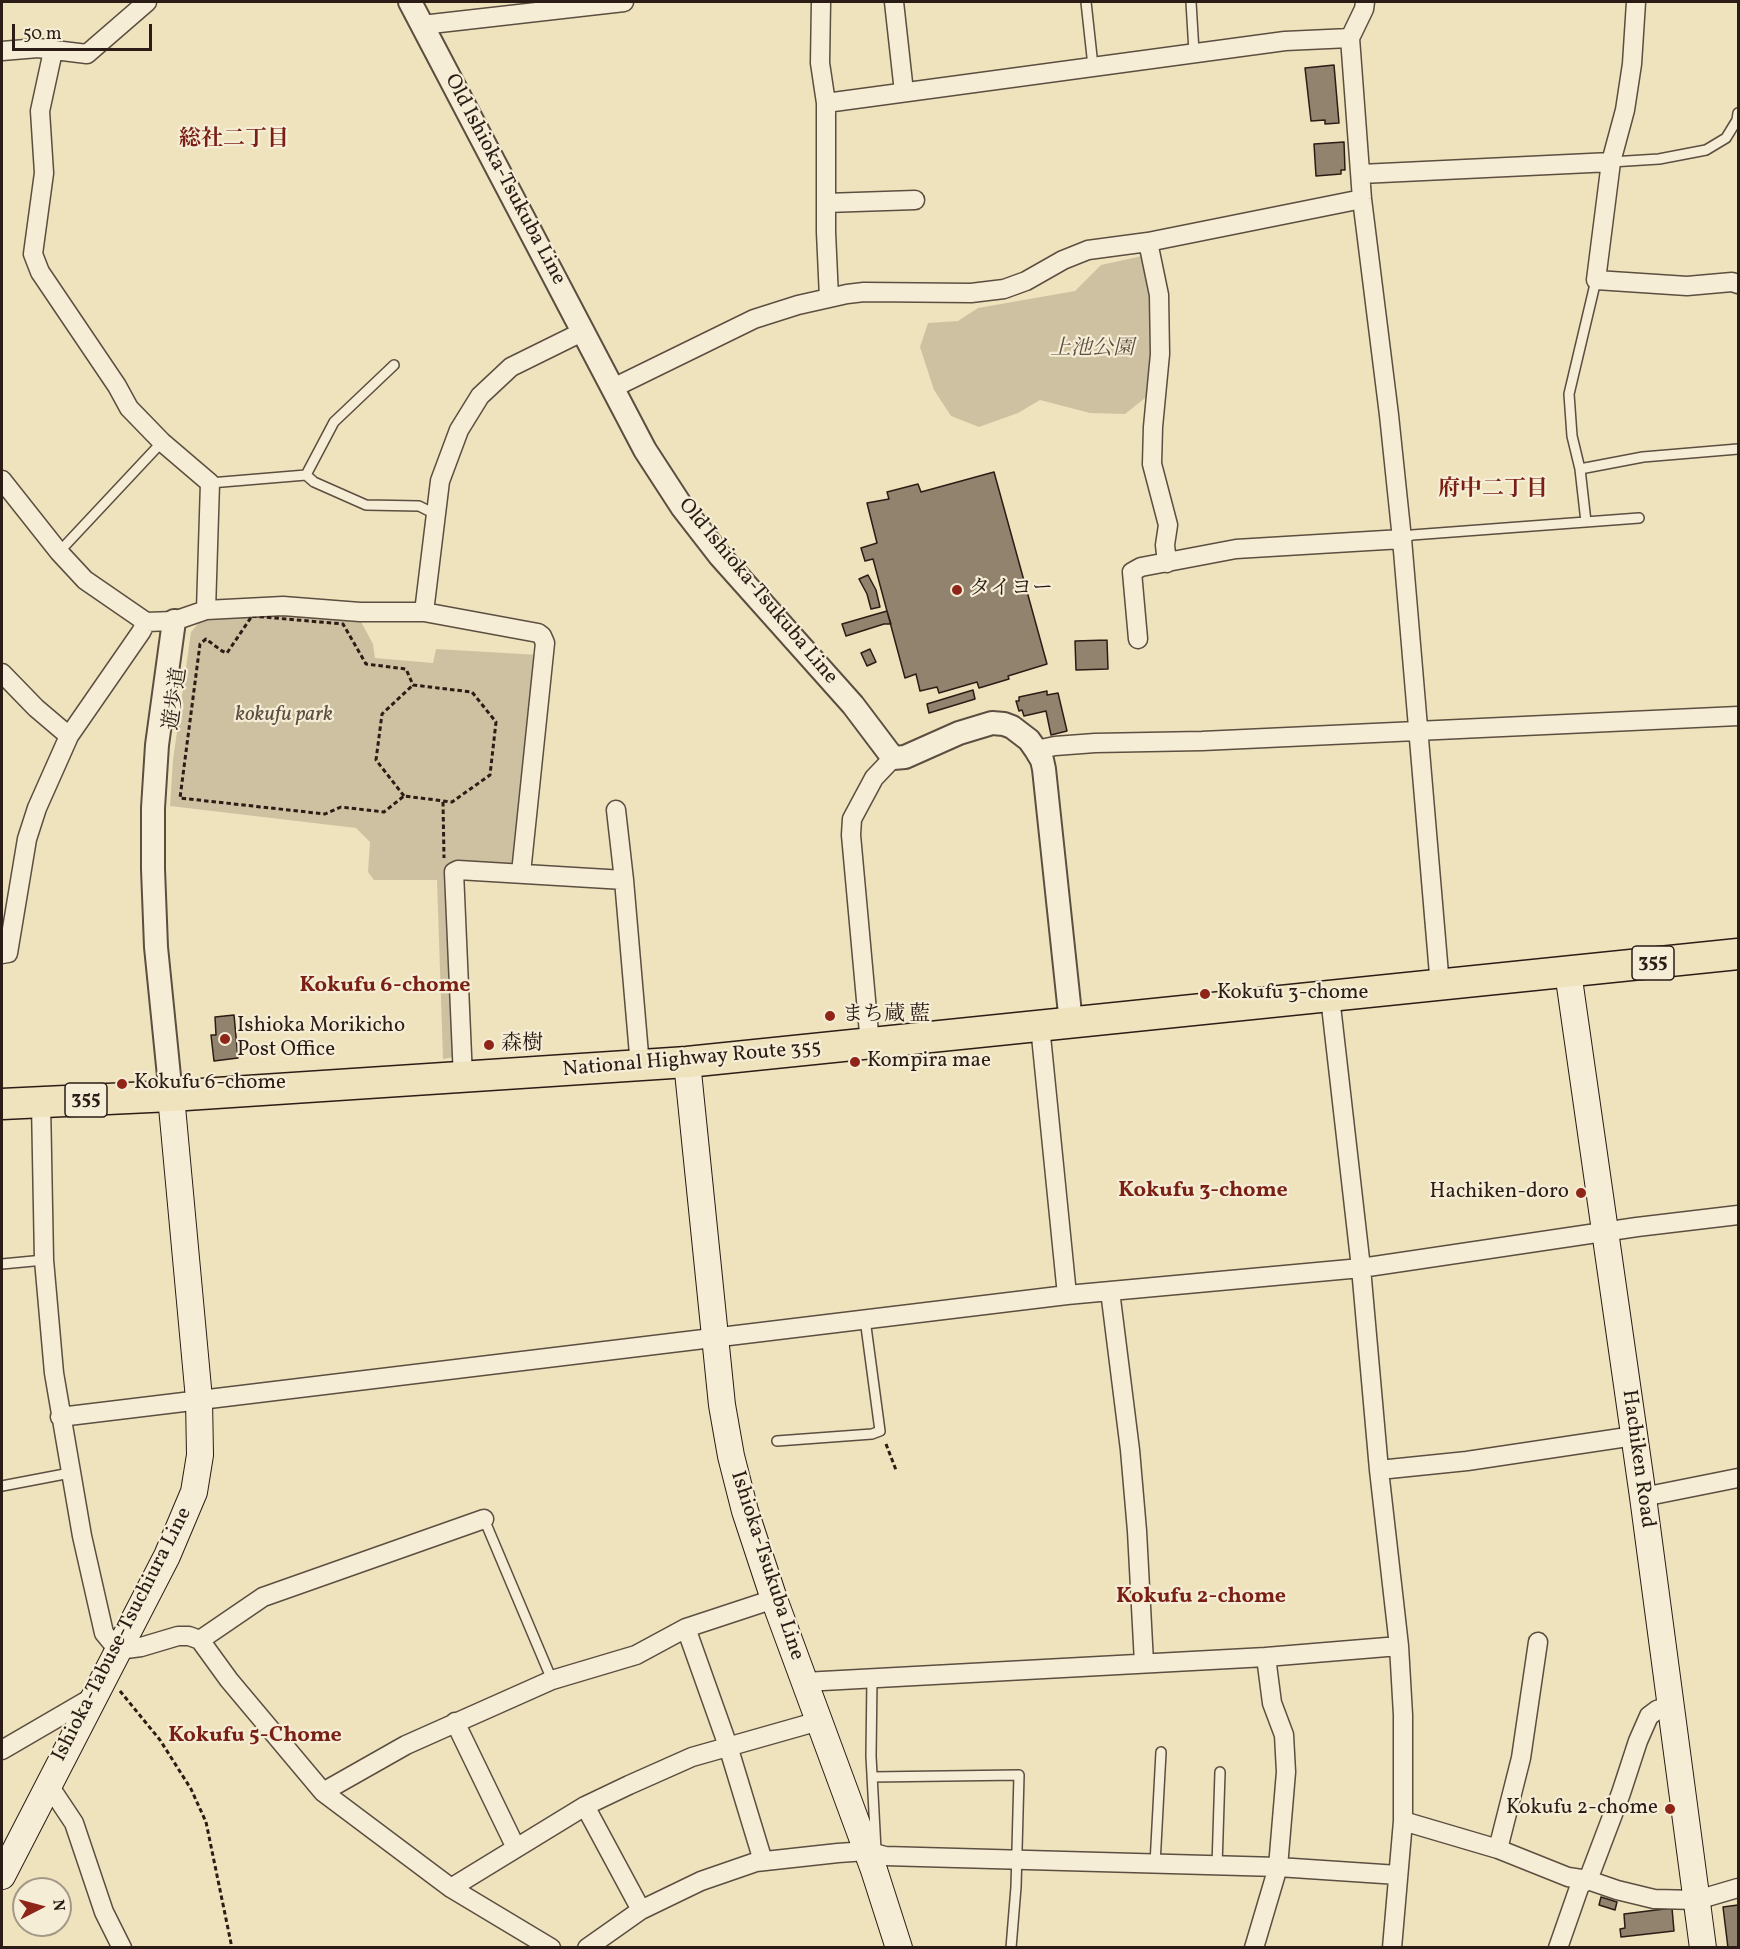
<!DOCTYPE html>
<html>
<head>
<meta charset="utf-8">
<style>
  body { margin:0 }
  #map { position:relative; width:1740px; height:1949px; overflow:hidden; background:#efe3be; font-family:Vollkorn,serif }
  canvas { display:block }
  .frame { position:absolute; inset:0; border:3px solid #2b1c16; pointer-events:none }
  .north { position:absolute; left:12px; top:1877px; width:60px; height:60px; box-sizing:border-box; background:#f5edd5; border:2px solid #a49989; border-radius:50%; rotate:84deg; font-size:16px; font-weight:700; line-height:24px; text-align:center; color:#2b1c16 }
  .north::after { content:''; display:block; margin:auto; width:21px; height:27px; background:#8f2418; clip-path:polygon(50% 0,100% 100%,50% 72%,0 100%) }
  .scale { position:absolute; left:12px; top:24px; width:140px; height:27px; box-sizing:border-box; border:3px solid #2b1c16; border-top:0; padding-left:8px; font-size:18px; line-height:21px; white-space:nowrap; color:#2b1c16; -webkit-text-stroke:4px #f5edd5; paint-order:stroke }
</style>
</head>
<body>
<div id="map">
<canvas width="1740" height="1949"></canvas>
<div class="frame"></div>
<div class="north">N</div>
<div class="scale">50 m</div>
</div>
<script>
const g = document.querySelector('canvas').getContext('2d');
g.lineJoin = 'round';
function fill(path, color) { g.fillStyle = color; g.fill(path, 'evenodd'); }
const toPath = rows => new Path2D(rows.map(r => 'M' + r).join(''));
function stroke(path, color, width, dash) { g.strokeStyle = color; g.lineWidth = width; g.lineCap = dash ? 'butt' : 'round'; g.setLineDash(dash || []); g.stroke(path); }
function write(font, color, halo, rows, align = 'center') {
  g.font = font + ' Vollkorn,"Noto Serif JP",serif'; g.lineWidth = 4.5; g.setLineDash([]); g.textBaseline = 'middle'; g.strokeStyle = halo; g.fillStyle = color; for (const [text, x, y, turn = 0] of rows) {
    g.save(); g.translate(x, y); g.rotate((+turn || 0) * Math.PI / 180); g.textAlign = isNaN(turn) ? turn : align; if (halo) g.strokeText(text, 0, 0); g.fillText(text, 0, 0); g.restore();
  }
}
fill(toPath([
  [1142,256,1152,306,1153,332,1150,394,1125,414,1090,413,1040,400,1018,413,979,427,951,416,934,390,920,347,928,323,958,321,978,308,1075,291,1101,265],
  [257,612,359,618,373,644,375,658,433,663,436,649,539,655,513,868,450,862,455,1057,443,1059,437,880,374,880,368,872,370,842,356,828,170,806,173,760,191,632,203,618]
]), '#cec1a1');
const building = toPath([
  [1334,65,1339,123,1325,124,1325,120,1311,121,1305,68,1334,65],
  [1344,142,1345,170,1341,170,1341,174,1316,176,1314,144,1344,142],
  [994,472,1047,664,1008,676,1009,679,979,688,977,682,939,693,937,687,920,691,916,674,905,678,873,559,865,561,861,548,877,543,867,503,889,499,887,492,918,484,921,492,994,472],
  [868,575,876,590,880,607,871,609,867,594,859,579,868,575],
  [887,611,891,624,884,624,846,636,842,624,887,611],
  [1107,640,1108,669,1076,670,1075,641,1107,640],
  [870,649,876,662,867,666,861,653,870,649],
  [973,690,975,699,929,713,927,704,973,690],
  [1047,691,1047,695,1058,693,1067,731,1051,735,1046,711,1024,716,1022,710,1019,711,1016,701,1019,701,1019,697,1047,691],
  [234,1015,238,1058,214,1061,211,1035,216,1035,215,1017,234,1015],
  [1601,1897,1617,1902,1615,1910,1599,1905,1601,1897],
  [1738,1905,1738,1948,1728,1948,1723,1907,1738,1905],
  [1672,1908,1674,1931,1621,1937,1620,1929,1625,1928,1624,1914,1672,1908]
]);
fill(building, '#91836d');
stroke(building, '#2b1c16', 1.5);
const service = toPath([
  [1086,2,1093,66],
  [1191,2,1194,52],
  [1611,162,1659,159,1706,150,1726,138,1737,120,1738,113],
  [1580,469,1643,457,1738,449],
  [306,475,334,422,394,365],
  [210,483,306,475,314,482,366,505,419,506,435,514],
  [1586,522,1580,469,1572,436,1569,394,1596,280],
  [1402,539,1412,535,1639,518],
  [59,552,162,442],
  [2,1264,44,1260],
  [777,1441,872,1434,880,1431,865,1319],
  [2,1486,70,1473],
  [484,1519,552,1680],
  [872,1678,871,1756,876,1850],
  [872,1777,1019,1775,1016,1887,1011,1948],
  [1155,1864,1161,1752],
  [1217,1866,1220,1772]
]);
const minor = toPath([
  [821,2,820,63,826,103,826,232,829,298],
  [894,2,904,92],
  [1365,2,1364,9,1350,38,1362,199,1389,415,1402,539,1440,986],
  [1636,2,1632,64,1625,110,1611,162,1596,280,1687,286,1732,282,1738,284],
  [422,25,624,2],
  [2,51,38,48,87,54,147,2],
  [53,51,40,111,44,173,33,254,40,272,117,386,129,408,162,442,210,483,206,610],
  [826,103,1285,41,1350,38],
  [1361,174,1611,162],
  [826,203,915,200],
  [1148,242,1159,295,1160,354,1153,427,1152,464,1168,525,1165,545,1167,563],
  [613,388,754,319,798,305,847,294,864,292,971,293,1004,289,1026,281,1063,260,1088,250,1148,242,1362,199],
  [2,480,59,552,85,580,146,622],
  [424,612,440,481,459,430,480,396,511,367,584,331],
  [1138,639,1132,572,1141,567,1236,549,1402,539],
  [2,673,36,708,69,736],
  [1036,750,1055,746,1095,743,1202,741,1738,716],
  [616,810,624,880,640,1066],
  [2,954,8,953,27,839,37,808,69,736,141,632,146,622,174,621,206,610,283,606,360,612,424,612,538,633,542,636,545,643,521,873],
  [1330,997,1361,1268,1379,1470,1399,1646,1403,1715,1403,1821,1392,1948],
  [1040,1026,1067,1295],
  [870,1044,851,835,852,819,874,778,893,758],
  [463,1078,454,872,458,870,624,880],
  [41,1103,44,1260,54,1373,82,1536,104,1633,118,1650,141,1647,178,1636,189,1636,200,1640,229,1680,323,1792,451,1888,551,1948],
  [1110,1291,1130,1450,1137,1531,1144,1663],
  [60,1417,1067,1295,1361,1268,1637,1227,1738,1215],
  [1379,1470,1467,1461,1634,1436],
  [1643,1497,1738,1478],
  [686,1628,728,1746,763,1861],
  [200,1640,263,1597,484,1519],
  [804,1682,1266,1657,1399,1646],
  [455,1722,516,1848],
  [2,1750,93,1697],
  [48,1784,74,1823,104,1912,122,1948],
  [323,1792,406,1745,552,1680,636,1655,686,1628,774,1599],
  [585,1806,641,1910],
  [1403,1821,1498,1849,1568,1877,1588,1880,1617,1890,1654,1899,1697,1900,1738,1888],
  [1498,1849,1521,1758,1538,1642],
  [451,1888,585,1806,629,1785,692,1757,819,1721],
  [587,1948,641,1910,701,1881,756,1862,838,1853,867,1851,885,1856,1278,1867,1398,1875],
  [1254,1948,1278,1867,1286,1772,1284,1735,1272,1703,1266,1657],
  [1558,1948,1580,1885,1588,1880,1621,1793,1638,1741,1649,1716,1657,1710,1670,1705]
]);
const tertiary = toPath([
  [410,2,645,450,682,507,720,556,853,705,893,758,905,757,959,733,992,723,1004,724,1012,727,1029,740,1036,750,1042,760,1044,769,1071,1023],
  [171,1096,156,947,153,869,153,808,157,745,174,621]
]);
const secondary = toPath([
  [1568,972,1643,1497,1703,1948],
  [687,1062,722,1405,731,1456,745,1511,774,1599,874,1870,899,1948],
  [2,1876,167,1556,194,1492,200,1455,199,1399,171,1096]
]);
const trunk = toPath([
  [2,1104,171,1096,687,1062,1738,954]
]);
stroke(service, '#5c4e40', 12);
stroke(minor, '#5c4e40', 21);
stroke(tertiary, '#5c4e40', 26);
stroke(secondary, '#2b1c16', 28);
stroke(trunk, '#2b1c16', 33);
stroke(toPath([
  [252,616,343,624,366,664,406,669,413,685,472,692,496,722,490,775,452,802,404,796,384,812,341,807,325,814,180,798,200,644,206,639,222,651,227,653,252,616],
  [404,796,376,760,382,714,413,685],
  [443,802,444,858],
  [886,1444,896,1470],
  [120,1691,160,1740,191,1789,206,1822,232,1948]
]), '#2b1c16', 3, [4.5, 3]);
stroke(service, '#f5edd5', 9);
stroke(minor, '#f5edd5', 18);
stroke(tertiary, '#f5edd5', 22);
stroke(secondary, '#f5edd5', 26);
stroke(trunk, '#efe3be', 30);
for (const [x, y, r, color] of [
  [957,590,6,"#8f2418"],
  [1205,994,6,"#8f2418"],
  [830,1016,6,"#8f2418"],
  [225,1039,6,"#8f2418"],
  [489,1045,6,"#8f2418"],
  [855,1062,6,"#8f2418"],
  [122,1084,6,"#8f2418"],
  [1581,1193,6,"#8f2418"],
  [1670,1809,6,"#8f2418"]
]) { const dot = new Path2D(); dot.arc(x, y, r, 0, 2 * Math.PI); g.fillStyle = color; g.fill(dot); stroke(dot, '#f5edd5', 2); }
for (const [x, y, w] of [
  [1653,963,42],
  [86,1100,42]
]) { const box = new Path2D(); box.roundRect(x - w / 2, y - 17, w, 34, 4.5); g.fillStyle = '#f5edd5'; g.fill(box); stroke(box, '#2b1c16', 1.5); }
write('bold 20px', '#2b1c16', null, [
  ["355",1653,963],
  ["355",86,1100]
]);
write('21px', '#2b1c16', '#f5edd5', [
  ["Old Ishioka-Tsukuba Line",504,180,62],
  ["Old Ishioka-Tsukuba Line",757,592,50],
  ["遊歩道",177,699,-82],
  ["National Highway Route 355",692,1060,-5],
  ["Hachiken Road",1637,1459,82],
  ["Ishioka-Tsukuba Line",766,1566,72],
  ["Ishioka-Tabuse-Tsuchiura Line",123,1635,-63]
]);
write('italic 21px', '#5c4e40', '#f5edd5', [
  ["上池公園",1092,350],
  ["kokufu park",284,716]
]);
write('21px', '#2b1c16', '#f5edd5', [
  ["タイヨー",969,590],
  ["Kokufu 3-chome",1217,994],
  ["まち蔵 藍",842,1016],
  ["Ishioka Morikicho",237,1027],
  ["Post Office",237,1051],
  ["森樹",501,1045],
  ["Kompira mae",867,1062],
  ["Kokufu 6-chome",134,1084],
  ["Hachiken-doro",1569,1193,"right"],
  ["Kokufu 2-chome",1658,1809,"right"]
], 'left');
write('bold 22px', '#7a1f14', '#f5edd5', [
  ["総社二丁目",234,141],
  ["府中二丁目",1493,491],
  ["Kokufu 6-chome",385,987],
  ["Kokufu 3-chome",1203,1192],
  ["Kokufu 2-chome",1201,1598],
  ["Kokufu 5-Chome",255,1737]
]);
</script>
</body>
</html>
